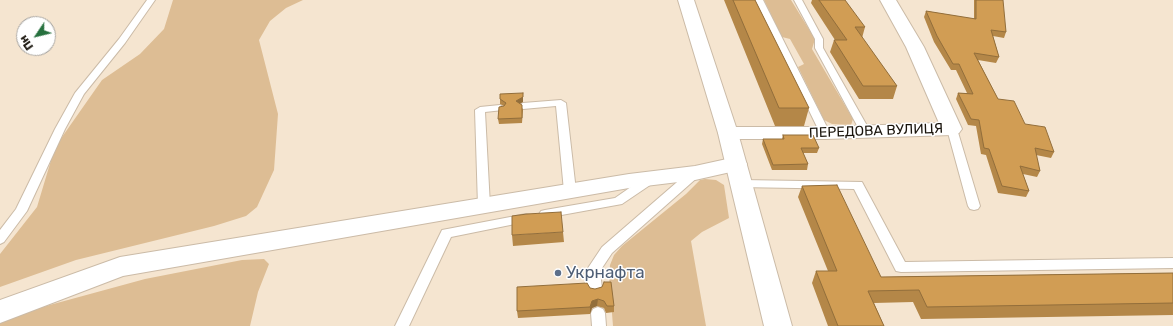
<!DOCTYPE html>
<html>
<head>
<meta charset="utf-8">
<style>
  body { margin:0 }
  #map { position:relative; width:1173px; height:326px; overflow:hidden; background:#f5e5d0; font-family:Rubik,sans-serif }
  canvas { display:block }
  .north { position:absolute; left:16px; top:16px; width:40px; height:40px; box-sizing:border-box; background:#fff; border:1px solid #a3a19e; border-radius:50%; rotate:235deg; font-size:11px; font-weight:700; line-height:16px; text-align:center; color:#19140c }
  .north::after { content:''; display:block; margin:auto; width:14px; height:18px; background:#26703e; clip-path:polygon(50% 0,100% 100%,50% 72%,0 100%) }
</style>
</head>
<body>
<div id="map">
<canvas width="1173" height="326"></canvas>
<div class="north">Пн</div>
</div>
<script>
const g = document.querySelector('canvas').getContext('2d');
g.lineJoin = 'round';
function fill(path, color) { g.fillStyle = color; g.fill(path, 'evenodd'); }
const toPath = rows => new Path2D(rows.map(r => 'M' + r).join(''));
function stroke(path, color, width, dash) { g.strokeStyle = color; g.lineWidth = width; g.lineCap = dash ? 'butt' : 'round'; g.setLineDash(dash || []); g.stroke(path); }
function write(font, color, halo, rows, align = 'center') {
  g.font = font + ' Rubik,sans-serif'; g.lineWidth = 3; g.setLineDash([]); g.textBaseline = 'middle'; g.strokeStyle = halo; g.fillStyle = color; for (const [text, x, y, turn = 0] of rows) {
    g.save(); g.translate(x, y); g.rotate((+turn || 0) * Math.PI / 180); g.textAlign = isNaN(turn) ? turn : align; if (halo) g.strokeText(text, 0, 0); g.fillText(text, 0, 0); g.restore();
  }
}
fill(toPath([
  [173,0,303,0,286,8,270,21,259,40,278,114,274,170,257,207,246,216,214,226,76,260,0,287,0,254,37,207,55,147,102,80,140,54,164,29],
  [764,0,791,0,815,39,812,49,853,119,851,125,832,124,824,120,798,67,804,64,790,39,782,37],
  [705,179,716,180,724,185,729,218,702,232,691,241,706,326,613,326,609,276,610,265,614,255,622,246,686,194,700,180],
  [264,259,269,264,258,292,250,326,0,326,0,321,35,309,145,279,242,260]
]), '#ddbd94');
const service = toPath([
  [147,0,155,0,125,43,84,94,65,129,27,211,4,242,0,244,0,230,16,209,55,129,75,93,119,39,147,0],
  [755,0,763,0,830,133,829,135,825,136,820,133,755,0],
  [794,0,802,0,823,39,823,48,870,131,869,133,861,133,860,131,815,48,815,39,794,0],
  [561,100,566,103,576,191,574,194,570,195,566,194,564,191,556,106,523,109,518,106,523,103,561,100],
  [500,105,505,108,503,110,485,112,490,206,488,209,484,210,480,209,478,206,475,110,480,107,500,105],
  [952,126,957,129,980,206,978,209,974,210,970,209,968,206,947,129,952,126],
  [695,169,699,170,701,173,699,176,612,253,600,271,602,289,600,293,595,294,590,293,588,289,586,271,602,247,691,170,695,169],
  [652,174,656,175,658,178,656,181,622,204,545,218,541,217,539,214,541,211,545,210,615,198,648,175,652,174],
  [742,180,862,182,905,262,1173,258,1173,268,901,272,896,271,854,189,738,187,736,184,738,181,742,180],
  [526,214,530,215,532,218,530,221,451,237,409,326,395,326,442,230,526,214],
  [598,307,603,309,605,313,606,326,592,326,591,313,593,309,598,307]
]);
const minor = toPath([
  [880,0,896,0,924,47,962,129,959,133,952,135,825,139,728,139,721,137,718,133,721,129,728,127,825,127,939,123,906,47,880,0],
  [736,157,744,159,747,164,744,169,695,180,629,188,123,276,0,323,0,300,120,257,629,174,695,166,736,157]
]);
const tertiary = toPath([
  [678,0,694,0,738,133,792,326,764,326,718,133,678,0]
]);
stroke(service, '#cbbba7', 2);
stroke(minor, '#cbbba7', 2);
stroke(tertiary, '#cbbba7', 2);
fill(service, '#fff');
fill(minor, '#fff');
fill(tertiary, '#fff');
fill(toPath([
  [724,0,755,0,809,108,804,126,775,126],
  [812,0,819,0,865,27,862,38,897,86,893,99,859,99,830,52,834,40,835,40,811,3],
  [974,0,1000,0,1006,32,1004,38,993,36,999,57,996,63,978,60,998,99,1054,152,1051,158,1036,155,1040,171,1037,177,1023,174,1029,191,1026,197,998,193,986,155,981,154,976,126,968,125,956,99,958,93,967,93,956,70,951,70,934,42,924,17,926,11,974,19],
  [500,99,523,102,520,103,523,110,522,123,499,124,498,119,504,106,500,104],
  [783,135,819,148,817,153,803,153,808,164,807,170,772,170,762,144,763,139,782,139],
  [802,186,881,277,1173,273,1173,315,921,319,913,302,874,303,884,326,828,326,812,283,816,271,828,271,798,197],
  [563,232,564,242,513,246,512,235],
  [590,288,614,306,614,312,606,313,604,308,597,306,592,308,590,314,518,318,517,311]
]), '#b48748');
fill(toPath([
  [523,93,523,102,517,105,516,101],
  [598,299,597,306,592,308,590,314,590,307,592,301]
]), '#926e3b');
const building = toPath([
  [733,0,755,0,809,108,779,108,733,0],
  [819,0,845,0,865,27,855,27,897,86,863,86,834,40,847,40,819,0],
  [976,0,1003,0,1006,32,991,30,999,57,974,53,998,99,1014,101,1025,124,1045,127,1054,152,1035,148,1040,171,1020,166,1029,191,1002,186,989,149,984,148,979,120,971,119,958,93,973,94,959,64,953,64,937,36,926,11,976,19,976,0],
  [523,93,523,97,516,101,522,105,522,118,498,119,499,107,504,106,506,103,500,99,500,94,523,93],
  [783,135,813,135,819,148,801,148,808,164,773,165,763,139,784,139,783,135],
  [837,185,881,277,1173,273,1173,303,927,307,919,290,868,291,884,326,838,326,816,271,837,271,802,186,837,185],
  [561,212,563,232,512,235,512,216,527,214,561,212],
  [604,282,611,282,614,306,607,306,604,301,598,299,592,301,590,307,517,311,517,287,587,283,590,288,595,289,602,287,604,282]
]);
fill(building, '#d19d54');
stroke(building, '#926e3b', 1);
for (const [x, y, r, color] of [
  [558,273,4,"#5c6f8a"]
]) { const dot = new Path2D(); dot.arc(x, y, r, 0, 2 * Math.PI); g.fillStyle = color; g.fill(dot); stroke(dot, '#fff', 1.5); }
write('14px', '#19140c', '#fff', [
  ["ПЕРЕДОВА ВУЛИЦЯ",876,131,-2]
]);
write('17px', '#4e5e75', '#fff', [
  ["Укрнафта",566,273]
], 'left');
</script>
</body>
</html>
